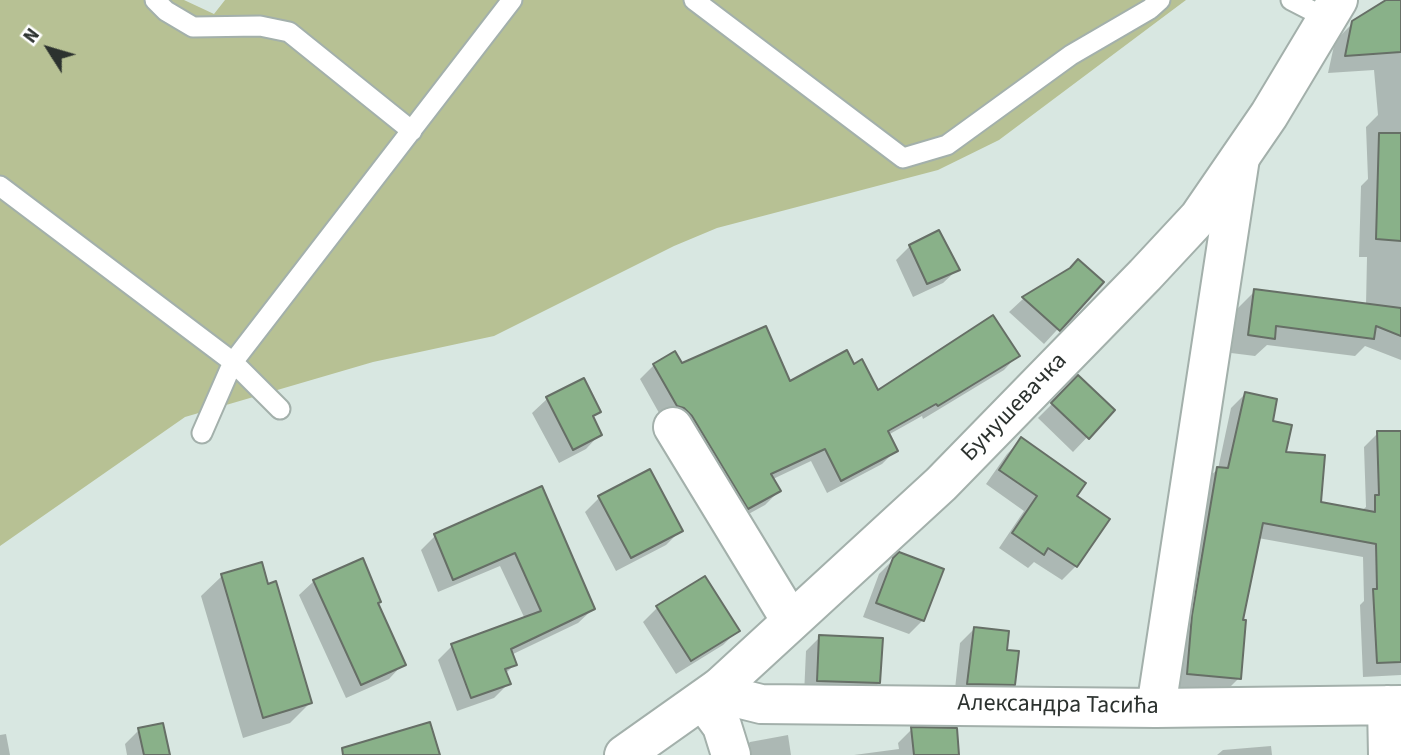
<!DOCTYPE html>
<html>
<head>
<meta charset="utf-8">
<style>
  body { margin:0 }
  #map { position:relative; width:1401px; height:755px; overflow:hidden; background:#d8e7e1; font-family:"Source Sans 3",sans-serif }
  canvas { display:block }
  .north { position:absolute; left:14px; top:14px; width:70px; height:70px; -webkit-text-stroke:5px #fff; paint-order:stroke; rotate:307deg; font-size:19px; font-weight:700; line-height:28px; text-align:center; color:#2c322f }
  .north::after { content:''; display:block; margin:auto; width:24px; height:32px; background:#2c322f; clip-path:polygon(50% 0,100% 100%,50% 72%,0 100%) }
</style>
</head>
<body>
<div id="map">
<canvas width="1401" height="755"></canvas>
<div class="north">N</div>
</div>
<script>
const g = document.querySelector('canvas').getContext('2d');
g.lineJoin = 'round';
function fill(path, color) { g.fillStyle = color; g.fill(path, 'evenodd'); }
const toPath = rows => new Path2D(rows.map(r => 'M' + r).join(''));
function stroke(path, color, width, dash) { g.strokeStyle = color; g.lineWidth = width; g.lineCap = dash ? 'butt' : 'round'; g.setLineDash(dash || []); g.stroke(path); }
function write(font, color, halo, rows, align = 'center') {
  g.font = font + ' "Source Sans 3",sans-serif'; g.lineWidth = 5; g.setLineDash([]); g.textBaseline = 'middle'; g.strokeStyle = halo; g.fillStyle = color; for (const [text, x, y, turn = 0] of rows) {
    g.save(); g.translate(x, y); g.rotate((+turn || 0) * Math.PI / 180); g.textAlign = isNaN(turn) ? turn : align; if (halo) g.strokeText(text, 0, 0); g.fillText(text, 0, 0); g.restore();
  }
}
fill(toPath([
  [0,0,184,0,214,14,225,0,1186,0,999,140,938,170,717,228,674,246,494,336,373,362,185,417,0,546]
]), '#b7c194');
fill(toPath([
  [1389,0,1401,0,1401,360,1365,346,1355,356,1267,345,1255,356,1231,353,1237,309,1255,291,1366,305,1367,257,1359,257,1361,186,1368,179,1366,127,1378,115,1374,70,1328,73,1335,41,1353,23],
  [910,246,958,269,943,283,913,297,896,260],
  [1067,271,1101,282,1044,344,1009,312,1023,299],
  [1017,356,1004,370,923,419,922,416,888,435,896,450,882,464,827,493,811,461,773,479,779,491,765,505,734,522,663,420,640,379,654,365,681,365,789,383,853,366,877,392],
  [1078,378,1113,410,1073,452,1038,418],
  [583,380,599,411,592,418,600,434,586,449,559,463,532,413,547,399],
  [1245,394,1271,423,1284,454,1319,503,1361,511,1366,507,1364,447,1378,433,1401,432,1401,675,1363,677,1360,605,1364,601,1363,557,1258,538,1241,622,1239,678,1225,692,1174,687,1203,482,1218,469,1231,408],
  [1021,440,1075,497,1108,520,1076,566,1062,580,1034,562,1028,568,999,548,1024,511,986,484,1007,454],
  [541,489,593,609,578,623,511,655,515,664,505,674,509,683,494,698,457,711,438,660,452,646,525,619,500,566,438,592,421,550,435,536],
  [599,498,680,531,666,545,616,571,585,512],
  [899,554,923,620,909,634,863,617,879,574],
  [222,576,310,703,290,723,243,738,201,596],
  [314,581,403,664,389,679,346,698,299,595],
  [658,607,737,631,723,645,676,674,643,622],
  [975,628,1005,651,1013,684,999,698,954,698,960,643],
  [820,637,879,683,864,697,804,695,806,651],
  [912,729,957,755,854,755,899,749,898,743],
  [139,730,168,755,127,755,125,744],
  [6,734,10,755,0,755,0,735],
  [788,735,791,755,737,755,750,742],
  [1271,746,1272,755,1217,755,1223,750]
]), '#0003');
const building = toPath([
  [1386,0,1401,0,1401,52,1345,56,1352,21,1386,0],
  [1379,133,1401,133,1401,241,1376,239,1379,133],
  [939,230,960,270,927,284,909,245,939,230],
  [1078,259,1104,282,1060,331,1022,297,1070,268,1078,259],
  [1254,289,1401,308,1401,336,1376,326,1374,339,1276,326,1275,339,1248,335,1254,289],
  [993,315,1020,356,938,406,936,404,888,431,898,451,841,481,825,449,771,474,781,491,748,509,692,416,684,408,677,406,653,364,675,351,682,363,766,326,790,381,847,350,854,364,862,359,878,390,993,315],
  [1078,375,1115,410,1089,439,1051,403,1078,375],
  [584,378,601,412,593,416,602,435,573,450,546,397,584,378],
  [1245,392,1277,399,1273,421,1292,425,1286,452,1325,455,1321,502,1375,512,1375,495,1379,495,1377,431,1401,431,1401,662,1377,663,1373,589,1377,589,1376,544,1263,523,1243,620,1246,620,1241,679,1187,674,1192,615,1217,467,1228,468,1245,392],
  [1021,437,1086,483,1077,496,1110,519,1077,567,1048,548,1044,555,1012,533,1037,496,999,470,1021,437],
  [650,469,683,531,631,558,598,496,650,469],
  [542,486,595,609,511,649,517,665,505,669,511,684,471,698,451,644,541,611,515,553,453,580,434,534,542,486],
  [899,552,944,569,924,621,876,603,893,558,899,552],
  [363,558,381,602,378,603,406,665,361,685,313,580,363,558],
  [262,562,268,584,276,581,312,703,263,718,221,574,262,562],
  [705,576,740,631,691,661,656,606,705,576],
  [974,627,1009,631,1007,650,1019,651,1015,685,967,684,974,627],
  [819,635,883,638,880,683,817,681,819,635],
  [430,722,440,755,343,755,342,748,430,722],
  [163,723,170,755,144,755,138,728,163,723],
  [911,727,957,728,959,755,914,755,911,727]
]);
fill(building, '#89b189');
stroke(building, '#666f66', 2);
const lane = toPath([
  [155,0,166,11,193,27,260,26,289,32,412,131],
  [694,0,903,158,947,145,1071,55,1150,9,1160,0],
  [1291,0,1326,18],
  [0,186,233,362,280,409],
  [202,433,233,362,512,0]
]);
const street = toPath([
  [673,427,791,621],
  [720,687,741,699,761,704,1156,708,1401,705],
  [703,700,722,726,731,755],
  [1387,705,1388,755],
  [1156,708,1240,158]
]);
const secondary = toPath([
  [624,755,720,687,941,484,1145,275,1199,217,1269,115,1338,0]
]);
stroke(lane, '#a3b0ab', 23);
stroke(street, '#a3b0ab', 42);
stroke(secondary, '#a3b0ab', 42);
stroke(lane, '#fff', 19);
stroke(street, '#fff', 38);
stroke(secondary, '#fff', 38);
write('24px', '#2c322f', '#fff', [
  ["Бунушевачка",1015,408,-46],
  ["Александра Тасића",1058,706,1]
]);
</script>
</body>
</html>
